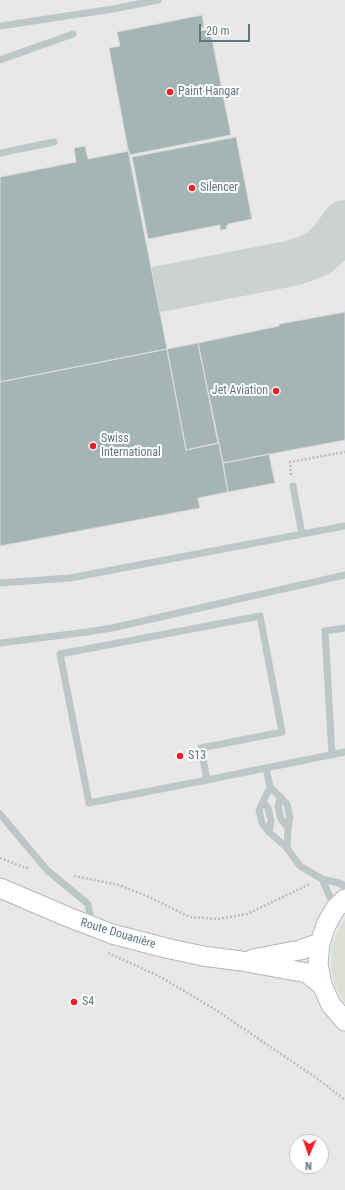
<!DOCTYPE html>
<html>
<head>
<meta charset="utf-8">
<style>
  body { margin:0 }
  #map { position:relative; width:345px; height:1190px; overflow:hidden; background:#f9f8f6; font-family:"Roboto Condensed",sans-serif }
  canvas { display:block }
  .north { position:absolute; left:289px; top:1134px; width:40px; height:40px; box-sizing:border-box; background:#fff; border:1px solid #bec9cb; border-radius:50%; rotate:182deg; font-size:11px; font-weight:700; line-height:16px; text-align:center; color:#5d787d }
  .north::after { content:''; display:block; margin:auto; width:14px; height:18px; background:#f01e29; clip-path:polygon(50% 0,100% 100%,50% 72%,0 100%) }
  .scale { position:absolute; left:199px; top:24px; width:51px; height:18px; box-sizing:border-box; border:2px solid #5d787d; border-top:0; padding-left:5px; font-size:12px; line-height:14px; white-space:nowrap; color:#5d787d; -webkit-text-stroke:3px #fff; paint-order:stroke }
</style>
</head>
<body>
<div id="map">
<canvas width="345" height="1190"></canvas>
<div class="north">N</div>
<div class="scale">20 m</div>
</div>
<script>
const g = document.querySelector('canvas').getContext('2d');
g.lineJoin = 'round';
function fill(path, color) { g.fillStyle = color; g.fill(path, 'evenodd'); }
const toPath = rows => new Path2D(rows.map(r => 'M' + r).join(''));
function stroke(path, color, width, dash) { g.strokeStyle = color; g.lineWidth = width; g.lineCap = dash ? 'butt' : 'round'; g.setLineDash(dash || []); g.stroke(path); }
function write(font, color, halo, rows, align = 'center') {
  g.font = font + ' "Roboto Condensed",sans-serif'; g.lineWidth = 4; g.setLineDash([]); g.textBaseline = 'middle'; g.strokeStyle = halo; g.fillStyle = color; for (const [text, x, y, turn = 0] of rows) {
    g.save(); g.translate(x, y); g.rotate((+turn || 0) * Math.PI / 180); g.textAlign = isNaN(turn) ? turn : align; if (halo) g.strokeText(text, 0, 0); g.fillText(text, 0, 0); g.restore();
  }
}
fill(toPath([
  [0,0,345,0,345,1190,0,1190],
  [297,1142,321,1142,321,1166,297,1166]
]), '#e7e8e7');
fill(toPath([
  [345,919,345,1003,342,999,334,982,331,965,332,947,337,932]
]), '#dbded5');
stroke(toPath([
  [0,320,293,263,307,258,320,252,331,242,345,223]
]), '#ccd2d2', 46);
const building = toPath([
  [202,15,204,27,200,28,200,31,210,29,231,135,129,155,109,48,120,46,117,32,202,15],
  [236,137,252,219,228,224,228,226,226,226,227,229,220,230,220,225,148,239,132,157,236,137],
  [85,146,88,159,129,151,129,155,167,349,0,382,0,177,76,162,74,148,85,146],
  [345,312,345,440,223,463,198,343,279,326,279,324,345,312],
  [198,343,218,443,186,450,167,349,198,343],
  [167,349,186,450,219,443,228,492,198,498,200,508,0,546,0,382,167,349],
  [269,454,275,483,228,492,223,463,269,454]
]);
fill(building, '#a5b5b6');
stroke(building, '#dbdad8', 1);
const secondary = toPath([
  [0,888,68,917,112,934,166,948,203,956,241,961,307,973,322,985],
  [345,899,335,909,326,925,320,943,318,964,322,985,331,1005,345,1021],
  [253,959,300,950,320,943]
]);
stroke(secondary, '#aebabc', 21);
stroke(toPath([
  [291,475,290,462,345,452],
  [0,858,23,867,29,868],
  [74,876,119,885,149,897,190,917,218,919,247,914,310,884],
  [108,953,159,976,219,1012,315,1077,345,1100]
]), '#b9bfc0', 2.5, [2, 2]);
stroke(toPath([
  [0,26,113,9,158,0],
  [0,60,73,34],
  [0,153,54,142],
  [293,486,302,534],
  [0,583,70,578,345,526],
  [0,643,87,632,112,628,345,575],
  [332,755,325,631,345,628],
  [266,768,270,787,287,804,290,817,288,828,287,848,269,832,262,823,259,810,270,787],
  [207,780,89,803,60,654,260,616,282,732,201,748,207,780,345,752],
  [281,797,278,806,281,819,288,828],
  [263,802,268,808,271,821,269,832],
  [0,814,47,870,88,904,92,923],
  [287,848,300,866,322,879],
  [335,908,322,879,339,883,345,886]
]), '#bec7c8', 7);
stroke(secondary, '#fff', 19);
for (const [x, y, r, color] of [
  [170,92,4,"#f01e29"],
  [192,188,4,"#f01e29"],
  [276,391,4,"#f01e29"],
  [93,446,4,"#f01e29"],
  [180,756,4,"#f01e29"],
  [74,1002,4,"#f01e29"]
]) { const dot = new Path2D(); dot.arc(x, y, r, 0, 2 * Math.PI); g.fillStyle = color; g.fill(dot); stroke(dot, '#fff', 1.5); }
write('12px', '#5d787d', '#fff', [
  ["Paint Hangar",178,92],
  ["Silencer",200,188],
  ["Jet Aviation",268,391,"right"],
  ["Swiss",101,439],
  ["International",101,453],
  ["S13",188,756],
  ["S4",82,1002]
], 'left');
write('12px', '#5d787d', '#fff', [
  ["Route Douanière",118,934,17]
]);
</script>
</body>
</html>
